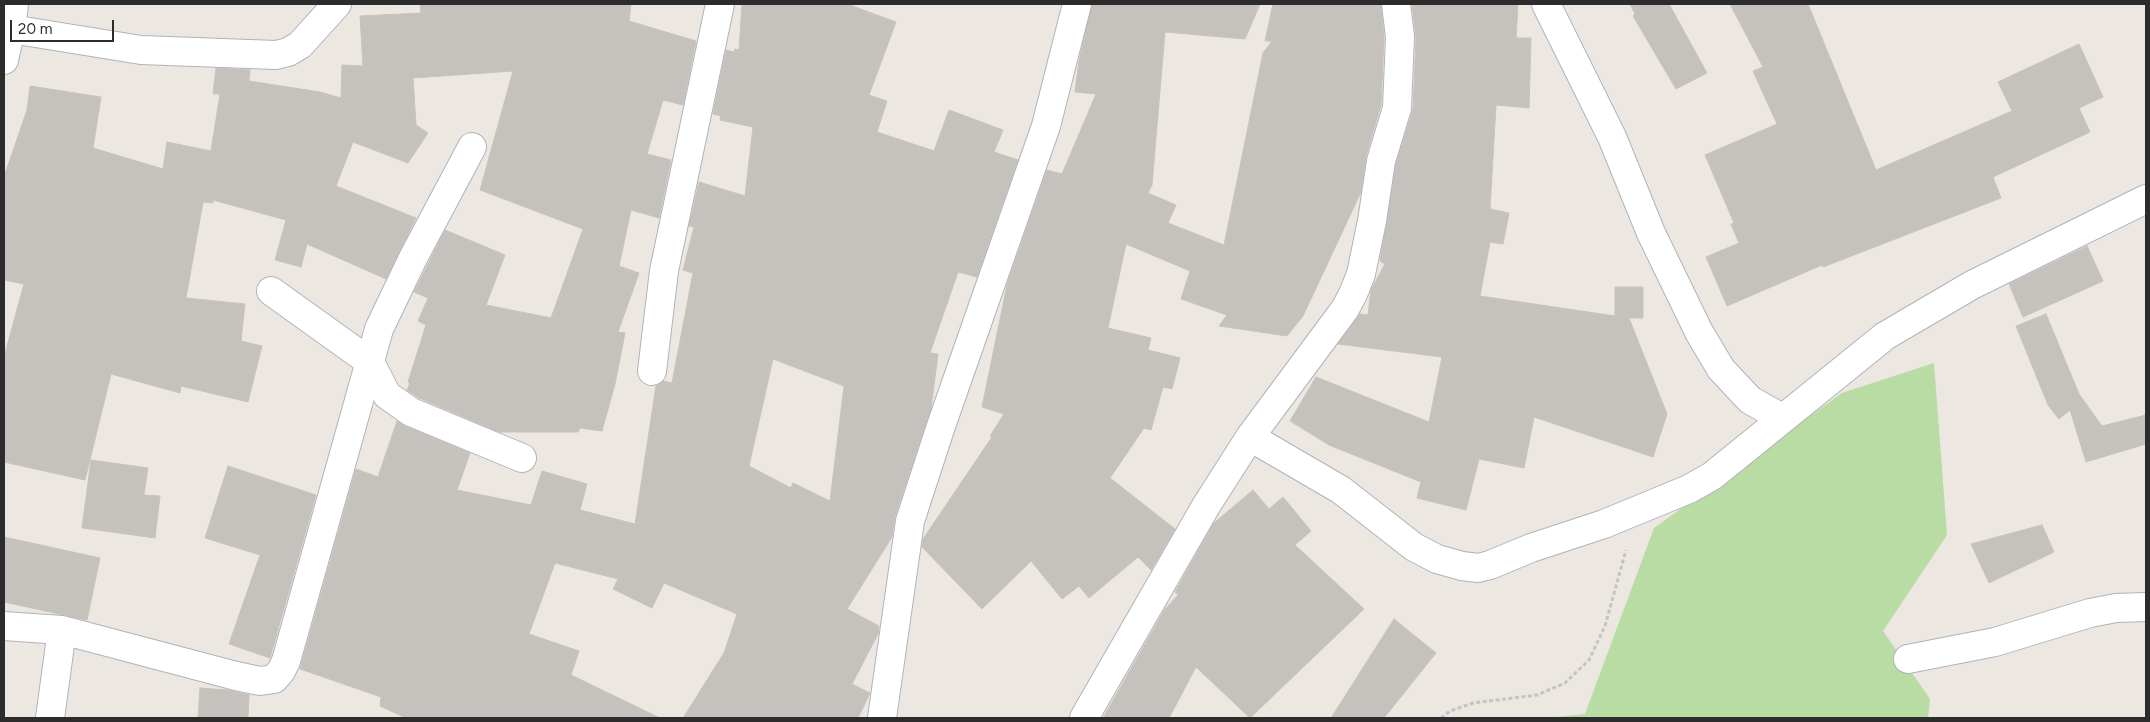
<!DOCTYPE html>
<html>
<head>
<meta charset="utf-8">
<style>
  body { margin:0 }
  #map { position:relative; width:2150px; height:722px; overflow:hidden; background:#ece7e1; font-family:Figtree,sans-serif }
  canvas { display:block }
  .frame { position:absolute; inset:0; border:5px solid #2c2c2c; pointer-events:none }
  .scale { position:absolute; left:10px; top:20px; width:104px; height:22px; box-sizing:border-box; border:2px solid #2c2c2c; border-top:0; padding-left:6px; font-size:15px; line-height:18px; white-space:nowrap; color:#2c2c2c; -webkit-text-stroke:4px #fff; paint-order:stroke }
</style>
</head>
<body>
<div id="map">
<canvas width="2150" height="722"></canvas>
<div class="frame"></div>
<div class="scale">20 m</div>
</div>
<script>
const g = document.querySelector('canvas').getContext('2d');
g.lineJoin = 'round';
function fill(path, color) { g.fillStyle = color; g.fill(path, 'evenodd'); }
const toPath = rows => new Path2D(rows.map(r => 'M' + r).join(''));
function stroke(path, color, width, dash) { g.strokeStyle = color; g.lineWidth = width; g.lineCap = dash ? 'butt' : 'round'; g.setLineDash(dash || []); g.stroke(path); }
fill(toPath([
  [1934,363,1947,535,1883,631,1930,699,1928,718,1547,718,1585,714,1654,528,1842,393]
]), '#b8dca4');
const building = toPath([
  [420,4,631,4,629,21,696,41,683,105,663,100,647,154,671,160,659,218,631,210,619,266,639,273,618,332,625,333,615,384,602,431,580,428,578,432,499,432,419,398,407,390,410,383,408,382,426,325,418,321,428,298,414,292,445,230,505,255,486,305,551,318,583,229,480,190,513,71,413,78,416,125,428,133,408,163,353,142,336,186,416,218,386,279,307,244,301,267,275,260,286,220,213,200,213,203,203,202,186,298,245,304,241,341,262,346,248,402,181,386,180,393,111,374,85,480,4,462,4,357,24,284,4,280,4,177,27,110,30,86,101,97,93,148,163,169,167,142,211,151,220,94,213,94,216,68,250,70,249,81,320,92,341,98,342,65,363,66,360,16,421,13,420,4],
  [742,4,847,4,896,22,869,95,887,101,877,132,934,151,949,110,1003,130,994,152,1018,160,977,277,958,272,930,353,938,354,931,408,895,516,892,537,847,609,879,626,878,634,852,684,870,693,858,718,683,718,724,653,737,614,664,583,652,608,613,589,618,579,555,563,529,634,579,651,571,675,660,718,406,718,380,706,381,697,300,669,356,469,378,477,397,421,405,426,470,453,457,490,531,505,542,471,587,484,580,510,635,524,656,386,663,381,672,383,693,273,683,270,694,227,689,226,699,182,745,196,753,127,720,120,721,116,713,114,726,50,734,52,735,49,739,50,742,4],
  [773,359,844,386,830,501,793,483,791,488,749,466,773,359],
  [1092,4,1260,4,1245,39,1165,32,1152,185,1148,193,1176,205,1168,223,1224,245,1263,53,1272,41,1265,41,1273,4,1381,4,1384,38,1381,105,1366,156,1361,192,1303,316,1287,336,1219,326,1227,315,1181,299,1190,271,1126,244,1108,328,1151,338,1148,350,1180,358,1172,389,1163,387,1151,430,1144,428,1110,478,1175,529,1151,570,1138,557,1089,598,1079,586,1062,599,1031,561,982,609,922,547,923,539,992,437,990,436,1004,414,982,407,1007,285,1047,170,1062,174,1096,94,1075,92,1079,61,1092,4],
  [1412,4,1518,4,1516,38,1531,38,1529,108,1496,105,1490,209,1509,213,1503,244,1490,242,1480,296,1615,316,1615,287,1643,287,1643,318,1629,318,1667,414,1653,457,1534,417,1524,468,1479,459,1466,510,1417,498,1421,482,1329,445,1290,421,1316,377,1429,422,1442,357,1338,344,1360,314,1368,315,1371,290,1385,264,1380,261,1396,164,1413,109,1416,38,1412,4],
  [1630,4,1669,4,1707,73,1676,89,1633,16,1635,14,1630,4],
  [1730,4,1808,4,1876,170,2012,111,1998,82,2079,44,2103,97,2079,108,2090,132,1993,177,2001,198,1823,267,1822,265,1727,306,1706,257,1739,243,1731,224,1734,223,1705,155,1777,124,1753,71,1763,67,1730,4],
  [2087,246,2103,281,2023,317,2009,284,2087,246],
  [2046,314,2079,394,2102,426,2146,415,2146,444,2086,462,2070,410,2059,419,2048,405,2016,326,2046,314],
  [91,460,148,468,144,495,160,496,155,538,82,528,91,460],
  [228,466,316,495,270,658,229,644,260,555,205,538,228,466],
  [1253,490,1269,509,1283,497,1311,531,1295,545,1364,609,1250,718,1196,667,1169,718,1103,718,1165,609,1178,595,1175,592,1214,523,1253,490],
  [2042,525,2054,552,1989,583,1971,544,2042,525],
  [4,537,100,558,87,620,4,602,4,537],
  [1394,619,1436,653,1384,718,1331,718,1394,619],
  [200,688,227,690,249,695,248,718,198,718,200,688]
]);
fill(building, '#c5c1bc');
stroke(building, '#c8c3ba', 1);
const minor = toPath([
  [1546,4,1612,137,1651,233,1699,332,1721,369,1750,400,1782,418],
  [11,29,141,50,276,55,288,52,300,45,337,4],
  [4,60,11,29,14,4],
  [271,291,370,362,387,395,411,412,522,458],
  [652,371,664,271,720,4],
  [1250,437,1341,490,1414,547,1437,559,1462,566,1478,568,1490,565,1531,548,1604,524,1689,489,1712,476,1885,336,1972,285,2146,199],
  [4,626,62,630,236,676,260,681,274,679,281,671,286,661,379,329,413,258,472,147],
  [1908,659,1995,642,2090,613,2116,608,2146,607],
  [50,718,62,630],
  [882,718,910,521,940,429,1046,126,1077,4],
  [1084,718,1206,506,1250,437,1345,309,1353,294,1361,274,1372,221,1381,161,1397,108,1400,37,1396,4]
]);
stroke(minor, '#b1b3bb', 30);
stroke(toPath([
  [1441,718,1450,711,1473,703,1537,695,1565,683,1589,660,1605,626,1626,550]
]), '#c4c4c4', 3, [4, 2.5]);
stroke(minor, '#fff', 28);
</script>
</body>
</html>
